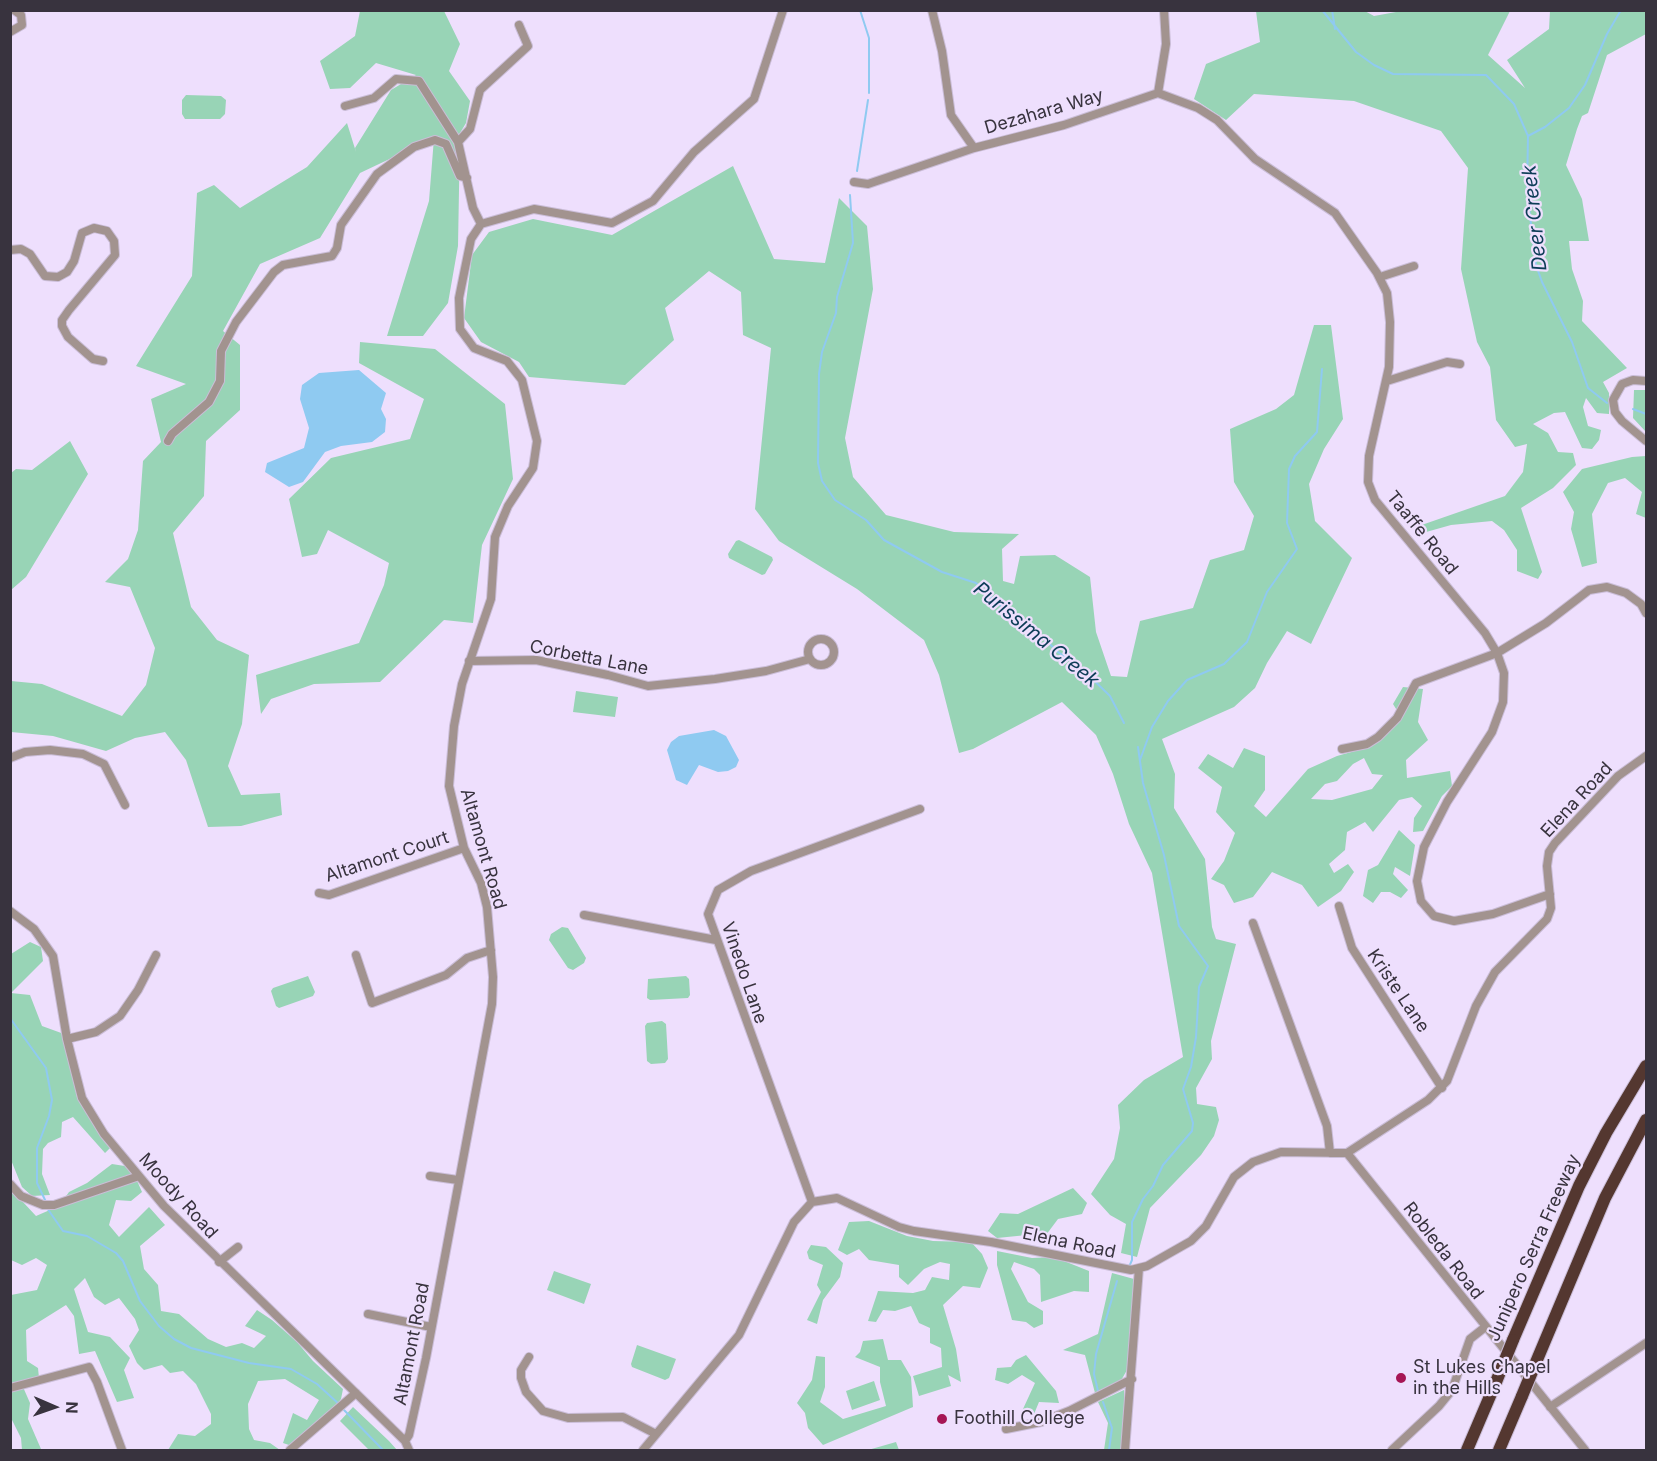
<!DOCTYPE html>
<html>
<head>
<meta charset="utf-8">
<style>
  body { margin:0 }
  #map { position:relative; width:1657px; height:1461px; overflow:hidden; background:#eedffd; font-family:Inter,sans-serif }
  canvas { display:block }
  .frame { position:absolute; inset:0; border:12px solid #38333e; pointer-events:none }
  .north { position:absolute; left:24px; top:1377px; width:60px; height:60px; -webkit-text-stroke:4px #eedffd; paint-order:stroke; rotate:92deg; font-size:16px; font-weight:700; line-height:24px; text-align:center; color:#38333e }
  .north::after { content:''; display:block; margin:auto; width:21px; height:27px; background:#38333e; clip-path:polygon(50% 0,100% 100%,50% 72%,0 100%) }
</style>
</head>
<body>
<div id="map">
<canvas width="1657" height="1461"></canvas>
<div class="frame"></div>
<div class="north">N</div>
</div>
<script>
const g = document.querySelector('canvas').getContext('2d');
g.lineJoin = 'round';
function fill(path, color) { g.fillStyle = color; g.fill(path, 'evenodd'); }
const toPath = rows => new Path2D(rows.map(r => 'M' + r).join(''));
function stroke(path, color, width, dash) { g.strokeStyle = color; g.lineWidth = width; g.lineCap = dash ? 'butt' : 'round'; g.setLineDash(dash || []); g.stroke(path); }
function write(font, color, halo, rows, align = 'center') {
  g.font = font + ' Inter,sans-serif'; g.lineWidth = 4.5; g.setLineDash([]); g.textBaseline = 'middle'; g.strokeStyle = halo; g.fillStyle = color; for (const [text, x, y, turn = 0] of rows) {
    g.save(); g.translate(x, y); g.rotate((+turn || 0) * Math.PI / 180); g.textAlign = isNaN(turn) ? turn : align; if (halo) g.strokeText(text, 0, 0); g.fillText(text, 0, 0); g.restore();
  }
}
fill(toPath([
  [1363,10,1374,16,1407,10,1510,11,1488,55,1525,88,1507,60,1549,29,1550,11,1646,11,1646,34,1607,55,1588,113,1582,116,1577,129,1566,165,1582,199,1589,241,1569,241,1572,269,1583,301,1582,321,1627,368,1603,382,1609,393,1609,414,1597,413,1586,398,1583,407,1588,426,1601,430,1599,440,1592,449,1582,448,1565,412,1554,413,1533,424,1548,433,1558,452,1573,453,1576,465,1553,488,1521,508,1542,572,1538,579,1517,571,1517,550,1504,530,1492,521,1451,525,1419,534,1413,528,1505,496,1523,472,1527,444,1515,447,1496,420,1490,367,1477,342,1461,269,1468,168,1441,131,1354,101,1254,94,1226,120,1194,99,1206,64,1260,42,1256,11],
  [360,11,444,11,460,44,449,71,470,101,466,123,460,133,458,246,448,303,423,336,387,336,429,201,434,138,360,173,320,238,260,264,223,331,240,345,240,410,206,441,204,496,173,533,191,607,217,640,249,655,242,724,228,766,241,795,280,793,282,815,241,826,208,827,186,760,165,732,135,738,106,751,53,736,11,732,11,681,42,684,122,716,146,685,155,648,130,587,105,582,128,559,138,530,143,461,161,442,151,399,186,384,136,366,192,276,197,193,214,185,240,208,307,167,347,123,356,152,355,148,391,90,416,75,376,63,350,88,330,89,320,61,355,36],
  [186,95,221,96,226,100,225,114,220,119,185,119,182,114,182,100],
  [733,166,774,259,825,263,839,198,867,226,873,289,845,438,853,477,886,515,954,532,1019,534,1002,549,1003,581,1014,584,1020,556,1055,555,1090,577,1096,632,1111,676,1127,677,1140,621,1193,608,1210,560,1244,550,1254,516,1234,482,1230,429,1276,409,1294,395,1314,325,1331,325,1343,419,1324,449,1309,484,1315,521,1352,558,1311,644,1287,631,1267,663,1255,688,1234,707,1162,739,1175,774,1174,808,1205,859,1212,927,1216,939,1236,944,1211,1041,1212,1059,1196,1088,1197,1104,1216,1107,1219,1120,1214,1136,1201,1155,1150,1208,1137,1257,1121,1253,1126,1224,1110,1215,1091,1194,1114,1159,1120,1128,1118,1105,1144,1080,1183,1057,1152,873,1129,824,1113,774,1096,735,1062,702,973,749,959,753,939,675,924,640,857,589,779,541,755,509,771,348,743,335,741,292,709,271,665,308,674,340,625,385,529,377,519,362,481,342,464,318,472,255,489,232,533,219,612,235],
  [360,342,435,349,505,404,513,479,482,545,473,623,444,620,380,682,314,684,271,699,261,714,256,675,359,643,384,585,389,563,328,530,317,554,302,557,289,499,331,458,410,439,424,399,359,363],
  [1634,390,1646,390,1646,432,1633,418],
  [70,441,88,474,26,577,11,590,11,473,16,469,32,470],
  [1646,456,1646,518,1636,514,1642,492,1625,478,1608,483,1592,514,1597,563,1582,567,1571,529,1574,512,1563,492,1582,469,1632,457],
  [739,540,772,557,773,560,765,574,762,575,729,558,728,554,736,541],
  [1403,687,1423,689,1418,722,1428,740,1406,760,1407,778,1450,771,1452,786,1442,796,1423,831,1413,832,1414,818,1422,806,1412,797,1399,800,1373,832,1365,822,1347,832,1345,850,1329,864,1334,873,1348,864,1354,872,1341,891,1318,907,1302,885,1272,872,1253,897,1234,903,1224,885,1211,879,1224,861,1235,833,1216,812,1222,787,1198,768,1208,754,1233,768,1244,748,1265,756,1265,790,1254,806,1266,817,1308,769,1337,756,1369,747,1401,717,1393,704],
  [1364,758,1372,774,1383,775,1372,789,1332,800,1311,799,1325,784,1337,781,1353,764],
  [576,691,618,697,615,717,573,712],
  [1399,830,1415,845,1410,876,1395,867,1393,874,1408,890,1401,898,1390,892,1381,892,1373,903,1363,896,1368,870,1378,865],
  [562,927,568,928,586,958,584,963,573,970,568,968,549,940,551,934],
  [30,942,41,947,43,961,11,993,30,995,42,1026,64,1034,77,1097,111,1147,105,1153,73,1117,62,1122,61,1137,48,1143,43,1149,42,1174,50,1195,32,1196,22,1187,11,1160,11,954],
  [308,976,315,992,313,996,279,1008,276,1006,271,991,273,988],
  [686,976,689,979,690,995,688,998,650,1000,647,998,648,979],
  [662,1021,666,1024,668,1059,665,1063,651,1064,647,1061,645,1026,647,1023],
  [112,1164,131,1167,142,1192,131,1201,116,1200,109,1225,119,1237,149,1207,165,1225,140,1246,144,1269,158,1285,161,1311,179,1314,208,1339,226,1347,242,1343,254,1348,266,1336,245,1326,257,1310,272,1320,297,1342,313,1361,343,1389,341,1399,324,1424,295,1447,283,1443,293,1413,307,1420,319,1400,285,1379,258,1381,248,1404,249,1429,254,1440,270,1443,280,1450,168,1450,178,1434,195,1436,211,1424,211,1414,196,1384,183,1371,170,1373,162,1365,144,1370,137,1363,129,1346,139,1330,135,1319,119,1298,105,1305,94,1297,85,1278,74,1289,88,1332,110,1337,130,1358,124,1370,134,1398,117,1402,95,1351,79,1354,74,1316,66,1305,26,1330,27,1361,38,1368,39,1378,23,1387,30,1403,28,1419,41,1449,45,1450,22,1450,21,1438,11,1418,11,1295,37,1290,47,1265,36,1258,22,1265,11,1260,10,1188,36,1216,59,1206,69,1192,87,1183],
  [1073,1188,1087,1203,1082,1214,1058,1219,1043,1239,1027,1235,997,1238,988,1231,1000,1213,1018,1214],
  [869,1221,907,1236,933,1241,971,1242,982,1254,988,1268,980,1288,963,1286,943,1305,956,1349,961,1382,948,1375,951,1386,919,1396,913,1376,942,1367,941,1348,930,1343,930,1328,919,1323,911,1306,895,1311,883,1310,876,1322,868,1321,878,1291,913,1293,925,1290,932,1277,949,1280,950,1264,940,1262,924,1269,908,1285,899,1277,899,1265,869,1260,859,1249,847,1255,838,1250,849,1222],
  [811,1245,826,1247,843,1263,840,1277,823,1300,817,1324,807,1320,821,1292,817,1285,823,1265,809,1259,807,1252],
  [997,1251,1032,1258,1054,1257,1089,1271,1089,1292,1074,1291,1041,1302,1040,1275,1034,1269,1014,1262,1011,1269,1028,1302,1043,1311,1043,1324,1034,1328,1026,1322,1012,1320,997,1265],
  [554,1271,591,1284,584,1304,547,1290],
  [1112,1273,1134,1279,1136,1299,1127,1370,1119,1384,1095,1393,1085,1355,1063,1350,1098,1334],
  [883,1339,888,1360,901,1360,911,1377,913,1407,823,1445,808,1428,805,1413,797,1403,812,1380,816,1356,825,1357,825,1387,820,1402,843,1419,886,1406,880,1382,880,1367,855,1357,860,1352,863,1341],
  [637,1345,676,1359,669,1378,665,1380,632,1367,631,1364],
  [1026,1355,1056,1391,1059,1403,1039,1402,1034,1414,1023,1409,1035,1383,1022,1375,1008,1384,995,1380,997,1368,1011,1367,1016,1360],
  [874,1381,880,1400,852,1410,846,1391],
  [1124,1390,1125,1443,1119,1450,1104,1450,1108,1423,1098,1402],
  [353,1407,389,1441,397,1450,369,1450,340,1421],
  [896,1442,899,1450,868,1450]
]), '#98d4b6');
fill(toPath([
  [359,370,386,393,381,409,386,419,385,432,372,442,341,446,325,452,303,482,289,487,265,472,267,463,304,448,309,428,300,399,302,385,319,373],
  [714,730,726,736,739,760,736,767,728,771,718,772,699,765,687,785,676,780,667,750,671,742,679,736]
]), '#8fcaf1');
stroke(toPath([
  [860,10,869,38,869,93],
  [1322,10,1356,52,1374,65,1393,74,1486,75,1514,104,1528,136,1527,191,1536,265,1542,282,1572,342,1588,388,1607,403],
  [1332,10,1335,29],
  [1528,136,1545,127,1569,108,1585,85,1607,34,1621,10],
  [857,171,868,100],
  [850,195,853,243,837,297,836,313,822,352,819,374,818,463,822,481,835,500,866,520,884,540,942,572,976,583,1013,617,1035,630,1058,652,1080,667,1110,696,1124,723],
  [1633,409,1646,414],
  [1140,760,1152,727,1168,701,1187,680,1224,664,1247,642,1267,592,1297,549,1287,523,1289,469,1295,456,1317,432,1322,369],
  [10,1018,46,1068,52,1100,49,1116,37,1148,37,1183,46,1202],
  [47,1208,63,1231,87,1236,116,1253,123,1261,140,1301,159,1326,174,1339,191,1348,249,1363,291,1369,317,1384,340,1405],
  [1129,1267,1132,1260,1132,1222,1143,1199,1153,1186,1163,1165,1192,1131,1193,1123,1183,1089,1191,1067,1196,1037,1199,987,1208,966,1179,926,1164,855,1143,783,1138,747],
  [1098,1391,1094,1374,1096,1354,1117,1281],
  [1103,1402,1112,1428,1109,1450],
  [344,1410,383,1450]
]), '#8fcaf1', 2);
const minor = toPath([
  [932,10,942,51,951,115,974,148,1064,125,1158,93],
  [1164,10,1166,44,1158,93,1198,108,1217,120,1255,159,1335,213,1377,273,1387,293,1390,322,1389,367,1369,456,1368,482,1375,500,1485,633,1497,653,1504,673,1503,702,1492,732,1447,802,1424,847,1417,881,1421,901,1434,916,1454,921,1493,914,1550,894],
  [10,32,22,25,21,15,14,10],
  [345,106,374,98,396,79,419,81,458,142,473,208,481,224],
  [458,142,470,129,480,90,528,46,519,25],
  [854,182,868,184,974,148],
  [10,250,21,249,30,254,45,276,58,277,67,272,74,261,82,233,94,228,107,231,114,241,115,255,69,310,62,320,62,326,68,337,93,359,103,361],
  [1380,277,1414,266],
  [1387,381,1447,362,1460,364],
  [1646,381,1633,380,1622,384,1613,400,1615,412,1622,421,1646,441],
  [168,441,172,434,209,402,220,381,221,351,236,322,274,272,283,265,332,256,337,248,341,225,377,174,414,147,435,140,446,144,460,176,467,178],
  '808 652a13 13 0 1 1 26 0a13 13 0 1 1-26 0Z',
  [469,661,536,660,608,675,648,686,715,679,766,671,810,659],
  [1342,749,1367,744,1378,737,1397,718,1416,683,1497,653,1546,623,1589,590,1607,587,1626,593,1641,604,1646,613],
  [10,758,25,752,50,750,83,754,104,764,125,805],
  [319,893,329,895,464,848],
  [1339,906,1352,948,1442,1088],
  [10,911,34,929,53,956,67,1039,82,1098,104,1134,164,1206,405,1441,409,1450],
  [584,915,716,940],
  [1253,923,1327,1126,1330,1153],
  [356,955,372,1003,446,975,467,958,491,950],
  [67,1039,96,1032,120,1016,138,990,156,955],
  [1347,1153,1585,1450],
  [430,1176,458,1180],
  [10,1184,21,1196,43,1205,54,1205,139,1176],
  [812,1202,708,914,718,890,751,871,920,809],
  [219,1262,238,1247],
  [368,1314,431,1327],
  [529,1357,521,1370,521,1378,526,1392,543,1411,568,1418,623,1417,656,1434],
  [10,1388,89,1367,97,1382,122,1450],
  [1550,1407,1646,1343],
  [1006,1429,1041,1422,1069,1411,1132,1379],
  [405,1441,409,1435,426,1358,492,1004,493,977,487,907,481,883,464,848,449,786,454,726,462,684,491,599,495,537,508,506,533,468,537,441,522,380,507,361,474,348,460,329,459,298,471,239,481,224,534,209,612,223,653,201,694,152,754,99,783,10],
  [290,1450,356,1393],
  [643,1450,739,1335,794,1222,812,1202,837,1198,899,1227,914,1231,991,1242,1131,1270,1147,1266,1191,1241,1206,1226,1234,1177,1253,1162,1281,1152,1347,1153,1428,1100,1447,1081,1476,1006,1495,972,1547,919,1551,908,1547,866,1549,852,1555,843,1618,776,1646,756],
  [1125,1450,1139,1268],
  [1392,1450,1439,1406,1452,1390,1470,1339,1484,1328]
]);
const highway = toPath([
  [1513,1340,1579,1186,1606,1133,1646,1066],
  [1534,1367,1605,1198,1646,1120],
  [1467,1450,1496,1382],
  [1499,1450,1522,1396]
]);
stroke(minor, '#cabdd7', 10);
stroke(highway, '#cabdd7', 14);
stroke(minor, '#a2938f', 8);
stroke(highway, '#543730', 12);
const highwayBridge = toPath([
  [1496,1382,1513,1340],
  [1522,1396,1534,1367]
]);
stroke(highwayBridge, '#cabdd7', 14, []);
stroke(highwayBridge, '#543730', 12);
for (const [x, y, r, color] of [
  [1401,1378,6,"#a61555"],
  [942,1419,6,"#a61555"]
]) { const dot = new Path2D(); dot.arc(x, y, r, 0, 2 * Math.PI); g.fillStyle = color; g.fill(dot); stroke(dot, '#eedffd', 2); }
write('18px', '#38333e', '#eedffd', [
  ["Dezahara Way",1044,112,-16],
  ["Taaffe Road",1422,533,51],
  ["Corbetta Lane",589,658,11],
  ["Elena Road",1577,800,-47],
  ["Altamont Road",483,849,74],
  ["Altamont Court",387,857,-18],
  ["Vinedo Lane",744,973,71],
  ["Kriste Lane",1398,991,56],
  ["Moody Road",178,1196,48],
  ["Elena Road",1069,1243,12],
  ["Junipero Serra Freeway",1534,1248,-66],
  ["Robleda Road",1443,1251,52],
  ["Altamont Road",412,1344,-79]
]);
write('18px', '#38333e', '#eedffd', [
  ["St Lukes Chapel",1413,1368],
  ["in the Hills",1413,1389],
  ["Foothill College",954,1419]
], 'left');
write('italic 20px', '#0d3d57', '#eedffd', [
  ["Deer Creek",1535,218,-96],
  ["Purissima Creek",1036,635,39]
]);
</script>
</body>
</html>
